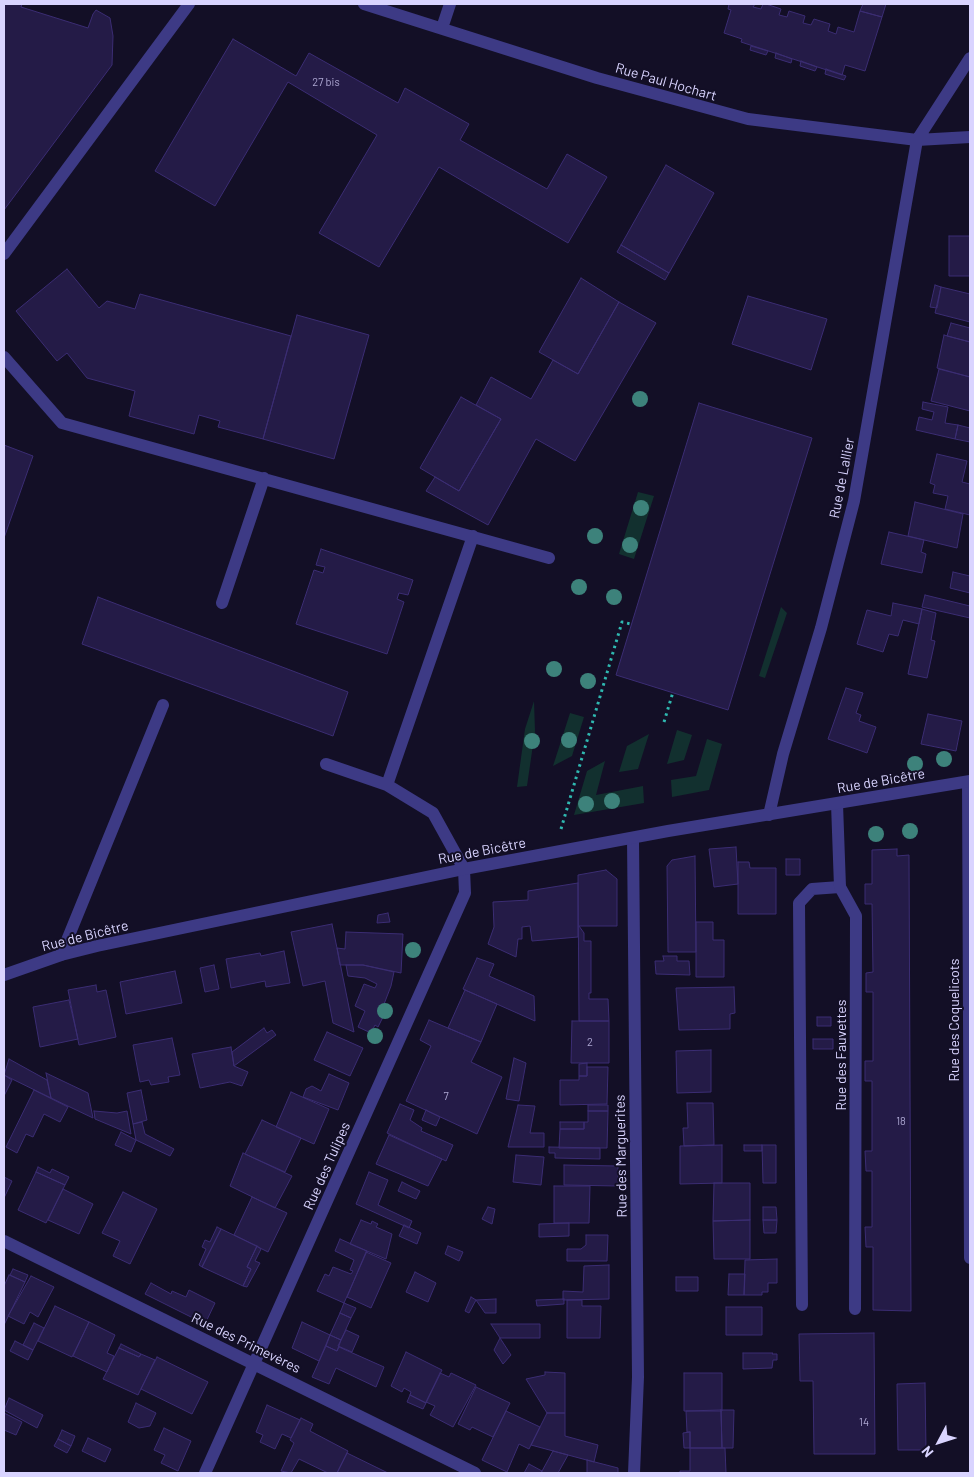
<!DOCTYPE html>
<html>
<head>
<meta charset="utf-8">
<style>
  body { margin:0 }
  #map { position:relative; width:974px; height:1477px; overflow:hidden; background:#130f26; font-family:Barlow,sans-serif }
  canvas { display:block }
  .frame { position:absolute; inset:0; border:5px solid #d9d4ff; pointer-events:none }
  .north { position:absolute; left:914px; top:1417px; width:50px; height:50px; -webkit-text-stroke:4px #130f26; paint-order:stroke; rotate:230deg; font-size:14px; font-weight:700; line-height:20px; text-align:center; color:#d9d4ff }
  .north::after { content:''; display:block; margin:auto; width:18px; height:22px; background:#d9d4ff; clip-path:polygon(50% 0,100% 100%,50% 72%,0 100%) }
</style>
</head>
<body>
<div id="map">
<canvas width="974" height="1477"></canvas>
<div class="frame"></div>
<div class="north">N</div>
</div>
<script>
const g = document.querySelector('canvas').getContext('2d');
g.lineJoin = 'round';
function fill(path, color) { g.fillStyle = color; g.fill(path, 'evenodd'); }
const toPath = rows => new Path2D(rows.map(r => 'M' + r).join(''));
function stroke(path, color, width, dash) { g.strokeStyle = color; g.lineWidth = width; g.lineCap = dash ? 'butt' : 'round'; g.setLineDash(dash || []); g.stroke(path); }
function write(font, color, halo, rows, align = 'center') {
  g.font = font + ' Barlow,sans-serif'; g.lineWidth = 4; g.setLineDash([]); g.textBaseline = 'middle'; g.strokeStyle = halo; g.fillStyle = color; for (const [text, x, y, turn = 0] of rows) {
    g.save(); g.translate(x, y); g.rotate((+turn || 0) * Math.PI / 180); g.textAlign = isNaN(turn) ? turn : align; if (halo) g.strokeText(text, 0, 0); g.fillText(text, 0, 0); g.restore();
  }
}
fill(toPath([
  [638,492,654,496,634,559,619,554],
  [781,607,787,613,765,678,759,676],
  [534,701,535,731,527,786,517,787,525,729],
  [570,713,584,717,572,756,553,766],
  [677,730,692,735,684,760,667,764],
  [649,734,638,769,619,772,627,746],
  [707,739,722,744,709,790,672,797,671,780,696,776],
  [605,761,596,795,643,786,644,803,574,815,587,771]
]), '#12302f');
const building = toPath([
  [4,4,22,4,21,7,88,28,93,14,96,10,110,18,113,36,112,65,4,210,4,4],
  [729,4,755,4,753,7,761,9,763,4,766,4,781,9,779,15,787,17,789,11,805,16,803,23,811,25,814,19,830,24,828,31,836,34,838,27,854,32,860,11,882,17,865,71,845,65,842,75,741,42,742,39,724,33,731,10,728,9,729,4],
  [863,4,886,4,882,17,860,11,863,4],
  [233,39,296,76,309,53,398,103,405,88,469,124,460,140,547,189,567,154,607,177,568,243,439,167,379,267,319,233,377,135,288,82,215,206,155,171,233,39],
  [751,46,768,51,766,55,750,50,751,46],
  [776,53,792,59,791,63,775,58,776,53],
  [801,61,817,67,815,71,800,66,801,61],
  [826,69,846,76,844,80,825,74,826,69],
  [666,165,714,193,669,273,621,245,666,165],
  [949,236,970,236,970,276,949,276,949,236],
  [621,245,669,273,665,280,617,252,621,245],
  [67,269,99,308,107,301,135,309,140,294,291,336,263,439,218,427,220,421,199,415,194,434,129,416,135,391,87,378,67,353,57,361,16,311,67,269],
  [581,278,619,302,578,374,539,352,581,278],
  [935,285,941,287,937,308,930,307,935,285],
  [941,287,970,294,970,322,935,313,941,287],
  [748,296,827,319,811,370,732,344,748,296],
  [619,302,656,323,575,461,536,439,488,525,426,491,435,477,459,491,501,419,476,405,491,377,531,399,553,360,578,374,619,302],
  [297,315,369,335,334,459,263,439,297,315],
  [951,323,970,328,970,342,947,336,951,323],
  [944,335,970,342,970,377,937,368,944,335],
  [939,369,970,377,970,411,931,401,939,369],
  [461,397,501,419,459,491,420,468,461,397],
  [923,402,948,407,945,423,958,425,955,439,916,430,919,417,932,420,934,412,922,409,923,402],
  [699,403,812,438,728,710,616,675,699,403],
  [958,425,970,428,970,442,955,439,958,425],
  [4,445,33,456,4,538,4,445],
  [937,454,967,461,962,482,970,484,970,515,945,509,948,496,933,493,935,485,930,483,937,454],
  [915,502,963,514,957,548,908,536,915,502],
  [889,532,924,540,921,552,926,554,922,573,881,564,889,532],
  [321,549,413,580,408,595,399,593,397,599,404,602,387,654,296,624,314,570,323,573,325,567,316,565,321,549],
  [953,572,970,576,970,593,950,588,953,572],
  [925,595,970,606,970,618,922,607,925,595],
  [98,597,348,692,333,736,82,644,98,597],
  [893,603,922,609,919,624,903,620,898,636,889,634,883,652,857,644,867,610,891,616,893,603],
  [922,609,936,613,931,640,935,641,927,678,908,674,922,609],
  [846,688,863,693,856,713,861,715,859,721,876,727,867,753,828,739,846,688],
  [928,714,962,721,956,751,921,744,928,714],
  [736,847,738,884,714,887,709,849,736,847],
  [897,849,897,856,909,855,911,1311,873,1310,873,1247,866,1247,865,1227,872,1227,872,1171,866,1171,865,1151,872,1151,872,1081,865,1081,865,1061,873,1061,873,992,866,992,866,973,873,972,872,904,865,904,865,884,872,884,872,850,897,849],
  [695,856,696,952,668,952,667,866,672,860,695,856],
  [786,859,800,859,800,875,786,875,786,859],
  [738,862,749,862,750,868,776,868,776,914,738,914,738,862],
  [606,870,617,879,617,926,579,926,584,933,584,941,591,941,591,993,589,993,589,999,608,999,609,1021,579,1021,578,875,606,870],
  [578,883,578,937,532,941,530,926,522,927,522,939,518,939,516,957,488,944,494,927,493,902,528,900,528,891,578,883],
  [388,913,390,922,377,923,378,915,388,913],
  [696,922,713,922,713,940,724,940,724,977,696,977,696,922],
  [332,924,337,948,354,1032,333,1023,325,981,303,986,291,932,332,924],
  [346,932,403,934,401,973,363,965,340,965,337,948,345,949,346,932],
  [284,951,290,983,266,987,265,981,231,988,226,959,260,953,261,956,284,951],
  [663,956,677,956,677,961,689,961,690,975,656,974,655,961,664,961,663,956],
  [477,958,494,964,489,976,534,996,535,1021,463,989,477,958],
  [214,965,219,989,205,992,200,968,214,965],
  [346,965,363,965,394,972,391,986,381,1012,385,1013,378,1027,375,1025,371,1033,358,1027,365,1011,355,1006,364,984,375,988,377,984,365,978,348,976,346,965],
  [175,971,182,1003,126,1014,120,982,175,971],
  [96,985,97,992,106,990,116,1037,79,1045,68,990,96,985],
  [734,987,735,1013,730,1014,730,1029,679,1030,676,988,734,987],
  [465,990,497,1004,481,1042,448,1028,465,990],
  [69,1000,78,1039,40,1047,33,1007,69,1000],
  [817,1017,831,1017,831,1026,817,1026,817,1017],
  [429,1020,481,1042,471,1062,502,1077,477,1134,406,1101,431,1046,420,1040,429,1020],
  [572,1021,609,1021,609,1063,571,1063,572,1021],
  [264,1028,267,1033,272,1030,276,1035,234,1066,232,1052,264,1028],
  [327,1032,363,1048,350,1076,314,1060,327,1032],
  [172,1038,180,1075,168,1077,169,1082,151,1085,149,1080,140,1082,133,1045,172,1038],
  [813,1039,833,1039,833,1049,813,1049,813,1039],
  [231,1047,234,1066,248,1072,242,1086,230,1082,200,1088,192,1054,231,1047],
  [711,1050,711,1092,677,1093,676,1051,711,1050],
  [514,1058,526,1063,519,1101,506,1099,514,1058],
  [9,1059,47,1080,51,1098,4,1075,9,1059],
  [587,1063,587,1076,579,1076,579,1064,587,1063],
  [587,1067,608,1067,607,1104,560,1105,560,1080,579,1080,579,1076,587,1076,587,1067],
  [46,1073,88,1093,93,1118,51,1098,46,1073],
  [329,1074,349,1083,338,1110,303,1097,306,1089,312,1086,321,1091,329,1074],
  [4,1075,12,1080,4,1096,4,1075],
  [34,1090,68,1107,60,1122,44,1114,33,1137,26,1134,17,1153,6,1147,34,1090],
  [141,1090,147,1120,133,1124,127,1093,141,1090],
  [291,1092,329,1109,314,1144,276,1127,291,1092],
  [687,1103,713,1103,714,1145,684,1146,683,1128,688,1128,687,1103],
  [400,1104,414,1110,410,1120,422,1128,421,1131,453,1145,446,1161,387,1133,400,1104],
  [518,1105,535,1106,530,1133,544,1133,544,1147,508,1147,518,1105],
  [588,1105,608,1105,608,1111,588,1111,588,1105],
  [426,1110,440,1117,436,1126,422,1120,426,1110],
  [94,1111,117,1113,127,1111,131,1134,95,1119,94,1111],
  [588,1111,608,1111,607,1148,559,1148,560,1129,584,1129,584,1122,588,1122,588,1111],
  [262,1120,301,1138,285,1172,245,1154,262,1120],
  [142,1122,145,1134,174,1149,170,1156,136,1140,133,1124,142,1122],
  [560,1122,584,1122,584,1129,560,1129,560,1122],
  [121,1132,136,1140,131,1152,115,1145,121,1132],
  [389,1135,442,1159,428,1186,376,1164,389,1135],
  [722,1145,722,1183,680,1184,680,1146,722,1145],
  [744,1145,762,1145,762,1151,744,1151,744,1145],
  [762,1145,776,1145,776,1183,763,1183,762,1145],
  [549,1147,600,1148,600,1159,555,1158,555,1153,549,1153,549,1147],
  [243,1153,292,1176,275,1208,230,1186,243,1153],
  [516,1155,544,1157,541,1185,513,1182,516,1155],
  [564,1165,618,1166,618,1186,564,1185,564,1165],
  [38,1167,50,1173,52,1169,69,1177,65,1185,36,1172,38,1167],
  [36,1172,65,1185,46,1223,18,1210,36,1172],
  [369,1172,388,1180,378,1205,412,1221,409,1228,356,1204,369,1172],
  [4,1177,12,1181,4,1198,4,1177],
  [402,1182,420,1191,416,1199,398,1191,402,1182],
  [714,1183,750,1183,750,1220,713,1221,714,1183],
  [554,1186,590,1186,589,1223,554,1223,554,1186],
  [63,1189,93,1204,79,1234,48,1220,63,1189],
  [123,1192,157,1209,130,1264,113,1256,120,1241,102,1233,123,1192],
  [252,1197,287,1213,268,1252,234,1235,252,1197],
  [488,1207,495,1209,492,1224,482,1219,488,1207],
  [763,1207,776,1207,777,1220,763,1220,763,1207],
  [361,1220,371,1224,372,1221,378,1224,376,1227,392,1234,386,1259,350,1244,361,1220],
  [750,1220,750,1259,714,1259,713,1221,750,1220],
  [763,1220,777,1220,776,1233,764,1233,763,1220],
  [569,1223,569,1236,539,1237,539,1224,569,1223],
  [404,1225,421,1233,417,1244,399,1236,404,1225],
  [217,1227,221,1229,202,1267,199,1265,206,1249,202,1247,205,1240,210,1242,217,1227],
  [221,1229,257,1246,247,1267,251,1269,243,1286,202,1267,221,1229],
  [586,1235,608,1235,607,1261,567,1261,567,1249,581,1249,586,1245,586,1235],
  [340,1239,367,1251,344,1303,317,1291,325,1274,329,1276,333,1267,351,1274,353,1271,350,1270,354,1260,335,1251,340,1239],
  [257,1246,261,1249,255,1261,260,1263,247,1287,243,1286,251,1269,247,1267,257,1246],
  [448,1246,463,1252,459,1261,445,1254,448,1246],
  [366,1252,391,1263,371,1308,347,1297,366,1252],
  [777,1259,777,1283,768,1283,768,1292,762,1292,762,1295,744,1295,745,1260,777,1259],
  [609,1265,609,1299,563,1300,563,1291,583,1292,584,1266,609,1265],
  [13,1269,28,1275,25,1282,10,1275,13,1269],
  [415,1272,436,1283,428,1302,406,1292,415,1272],
  [729,1274,745,1274,744,1295,728,1295,729,1274],
  [9,1275,25,1282,4,1325,4,1286,9,1275],
  [31,1276,54,1287,38,1317,30,1312,24,1324,8,1316,31,1276],
  [676,1277,698,1277,698,1291,676,1291,676,1277],
  [151,1283,171,1294,172,1291,186,1297,189,1290,215,1303,205,1324,145,1294,151,1283],
  [471,1297,476,1300,469,1313,465,1311,471,1297],
  [496,1299,496,1313,485,1313,476,1300,496,1299],
  [564,1299,564,1304,537,1306,536,1300,564,1299],
  [567,1300,582,1300,582,1306,601,1306,600,1338,567,1338,567,1300],
  [344,1303,356,1308,351,1318,340,1313,344,1303],
  [55,1306,89,1322,72,1357,38,1341,55,1306],
  [726,1307,762,1307,762,1335,726,1335,726,1307],
  [340,1313,351,1318,341,1340,330,1335,340,1313],
  [89,1322,115,1335,107,1353,114,1356,107,1372,73,1356,89,1322],
  [302,1322,330,1335,319,1361,292,1348,302,1322],
  [34,1323,44,1328,33,1350,23,1345,34,1323],
  [491,1324,540,1324,540,1338,500,1338,491,1324],
  [346,1330,359,1336,352,1352,338,1346,346,1330],
  [874,1333,875,1454,814,1454,813,1381,800,1381,799,1334,874,1333],
  [330,1335,341,1340,337,1351,326,1346,330,1335],
  [500,1338,511,1355,503,1364,494,1350,500,1338],
  [15,1341,33,1350,28,1360,10,1351,15,1341],
  [121,1344,141,1354,139,1357,119,1348,121,1344],
  [326,1346,337,1351,339,1347,384,1367,376,1387,336,1368,329,1384,312,1377,326,1346],
  [119,1348,139,1357,141,1354,155,1360,138,1395,103,1379,119,1348],
  [406,1352,442,1370,426,1403,410,1395,411,1392,404,1388,402,1392,391,1386,406,1352],
  [743,1353,773,1353,772,1354,777,1354,777,1360,773,1360,772,1368,743,1369,743,1353],
  [157,1357,208,1382,192,1414,141,1389,157,1357],
  [545,1372,565,1373,565,1413,547,1413,526,1379,545,1375,545,1372],
  [440,1373,449,1377,451,1373,476,1385,453,1427,430,1415,435,1406,426,1402,440,1373],
  [684,1373,722,1373,722,1411,684,1411,684,1373],
  [925,1383,926,1450,898,1450,897,1384,925,1383],
  [476,1387,510,1403,493,1437,472,1427,470,1430,458,1424,476,1387],
  [410,1395,426,1403,423,1409,407,1402,410,1395],
  [9,1398,43,1415,37,1428,4,1410,9,1398],
  [136,1403,156,1413,150,1426,139,1428,128,1422,136,1403],
  [267,1405,300,1420,291,1438,282,1434,275,1449,260,1442,263,1435,256,1432,267,1405],
  [721,1410,734,1410,733,1448,722,1448,721,1410],
  [721,1410,722,1448,690,1448,690,1432,687,1432,686,1411,721,1410],
  [506,1411,540,1427,529,1449,519,1444,507,1472,482,1460,506,1411],
  [4,1413,22,1422,16,1435,4,1430,4,1413],
  [547,1413,565,1413,565,1436,598,1445,594,1462,531,1445,547,1413],
  [301,1418,313,1424,310,1431,348,1451,337,1473,328,1473,299,1459,291,1473,281,1471,294,1443,290,1440,301,1418],
  [164,1428,191,1441,178,1471,161,1463,165,1455,154,1450,164,1428],
  [62,1430,75,1436,71,1446,58,1439,62,1430],
  [690,1432,690,1448,684,1448,683,1433,690,1432],
  [88,1438,111,1449,105,1462,82,1451,88,1438],
  [58,1439,71,1446,67,1453,54,1446,58,1439],
  [690,1448,725,1448,726,1473,680,1473,680,1471,690,1471,690,1448],
  [553,1451,568,1455,558,1473,541,1473,553,1451],
  [347,1453,388,1473,337,1473,347,1453],
  [587,1460,618,1468,618,1473,587,1473,587,1460],
  [529,1464,542,1471,541,1473,524,1473,529,1464]
]);
fill(building, '#241b47');
stroke(building, '#3b2d73', 1);
stroke(toPath([
  [664,722,673,692],
  [561,829,622,622,631,624]
]), '#2fb8b0', 3, [2.5, 4]);
stroke(toPath([
  [4,254,189,4],
  [4,357,62,423,549,558],
  [222,603,264,478],
  [326,764,387,785,433,813,464,869],
  [387,785,473,536],
  [61,955,163,705],
  [802,1305,799,903,812,889,840,887]
]), '#3d3a85', 12);
stroke(toPath([
  [364,4,597,78,748,119,917,140,970,137],
  [442,28,450,4],
  [968,782,970,1258],
  [837,804,840,887,856,916,855,1309],
  [769,815,783,754,821,628,854,501,917,140,970,58],
  [633,838,638,1377,634,1473],
  [4,1241,475,1473],
  [205,1473,465,893,464,869]
]), '#3d3a85', 12);
stroke(toPath([
  [4,975,61,955,97,946,464,869,668,831,970,781]
]), '#3d3a85', 12);
g.fillStyle = '#3d827b';
for (const [x, y] of [
  [640,399],
  [641,508],
  [595,536],
  [630,545],
  [579,587],
  [614,597],
  [554,669],
  [588,681],
  [569,740],
  [532,741],
  [944,759],
  [915,764],
  [612,801],
  [586,804],
  [910,831],
  [876,834],
  [413,950],
  [385,1011],
  [375,1036]
]) { g.beginPath(); g.arc(x, y, 8, 0, 2 * Math.PI); g.fill(); }
write('11px', '#aca6d1', null, [
  ["27 bis",326,82],
  ["2",590,1042],
  ["7",446,1096],
  ["18",901,1121],
  ["14",864,1422]
]);
write('14px', '#d9d4ff', '#130f26', [
  ["Rue Paul Hochart",666,82,16],
  ["Rue de Lallier",842,478,-79],
  ["Rue de Bicêtre",881,781,-10],
  ["Rue de Bicêtre",482,851,-11],
  ["Rue de Bicêtre",85,936,-14],
  ["Rue des Coquelicots",954,1020,-90],
  ["Rue des Fauvettes",841,1055,-90],
  ["Rue des Marguerites",621,1156,-91],
  ["Rue des Tulipes",327,1166,-66],
  ["Rue des Primevères",246,1343,26]
]);
</script>
</body>
</html>
